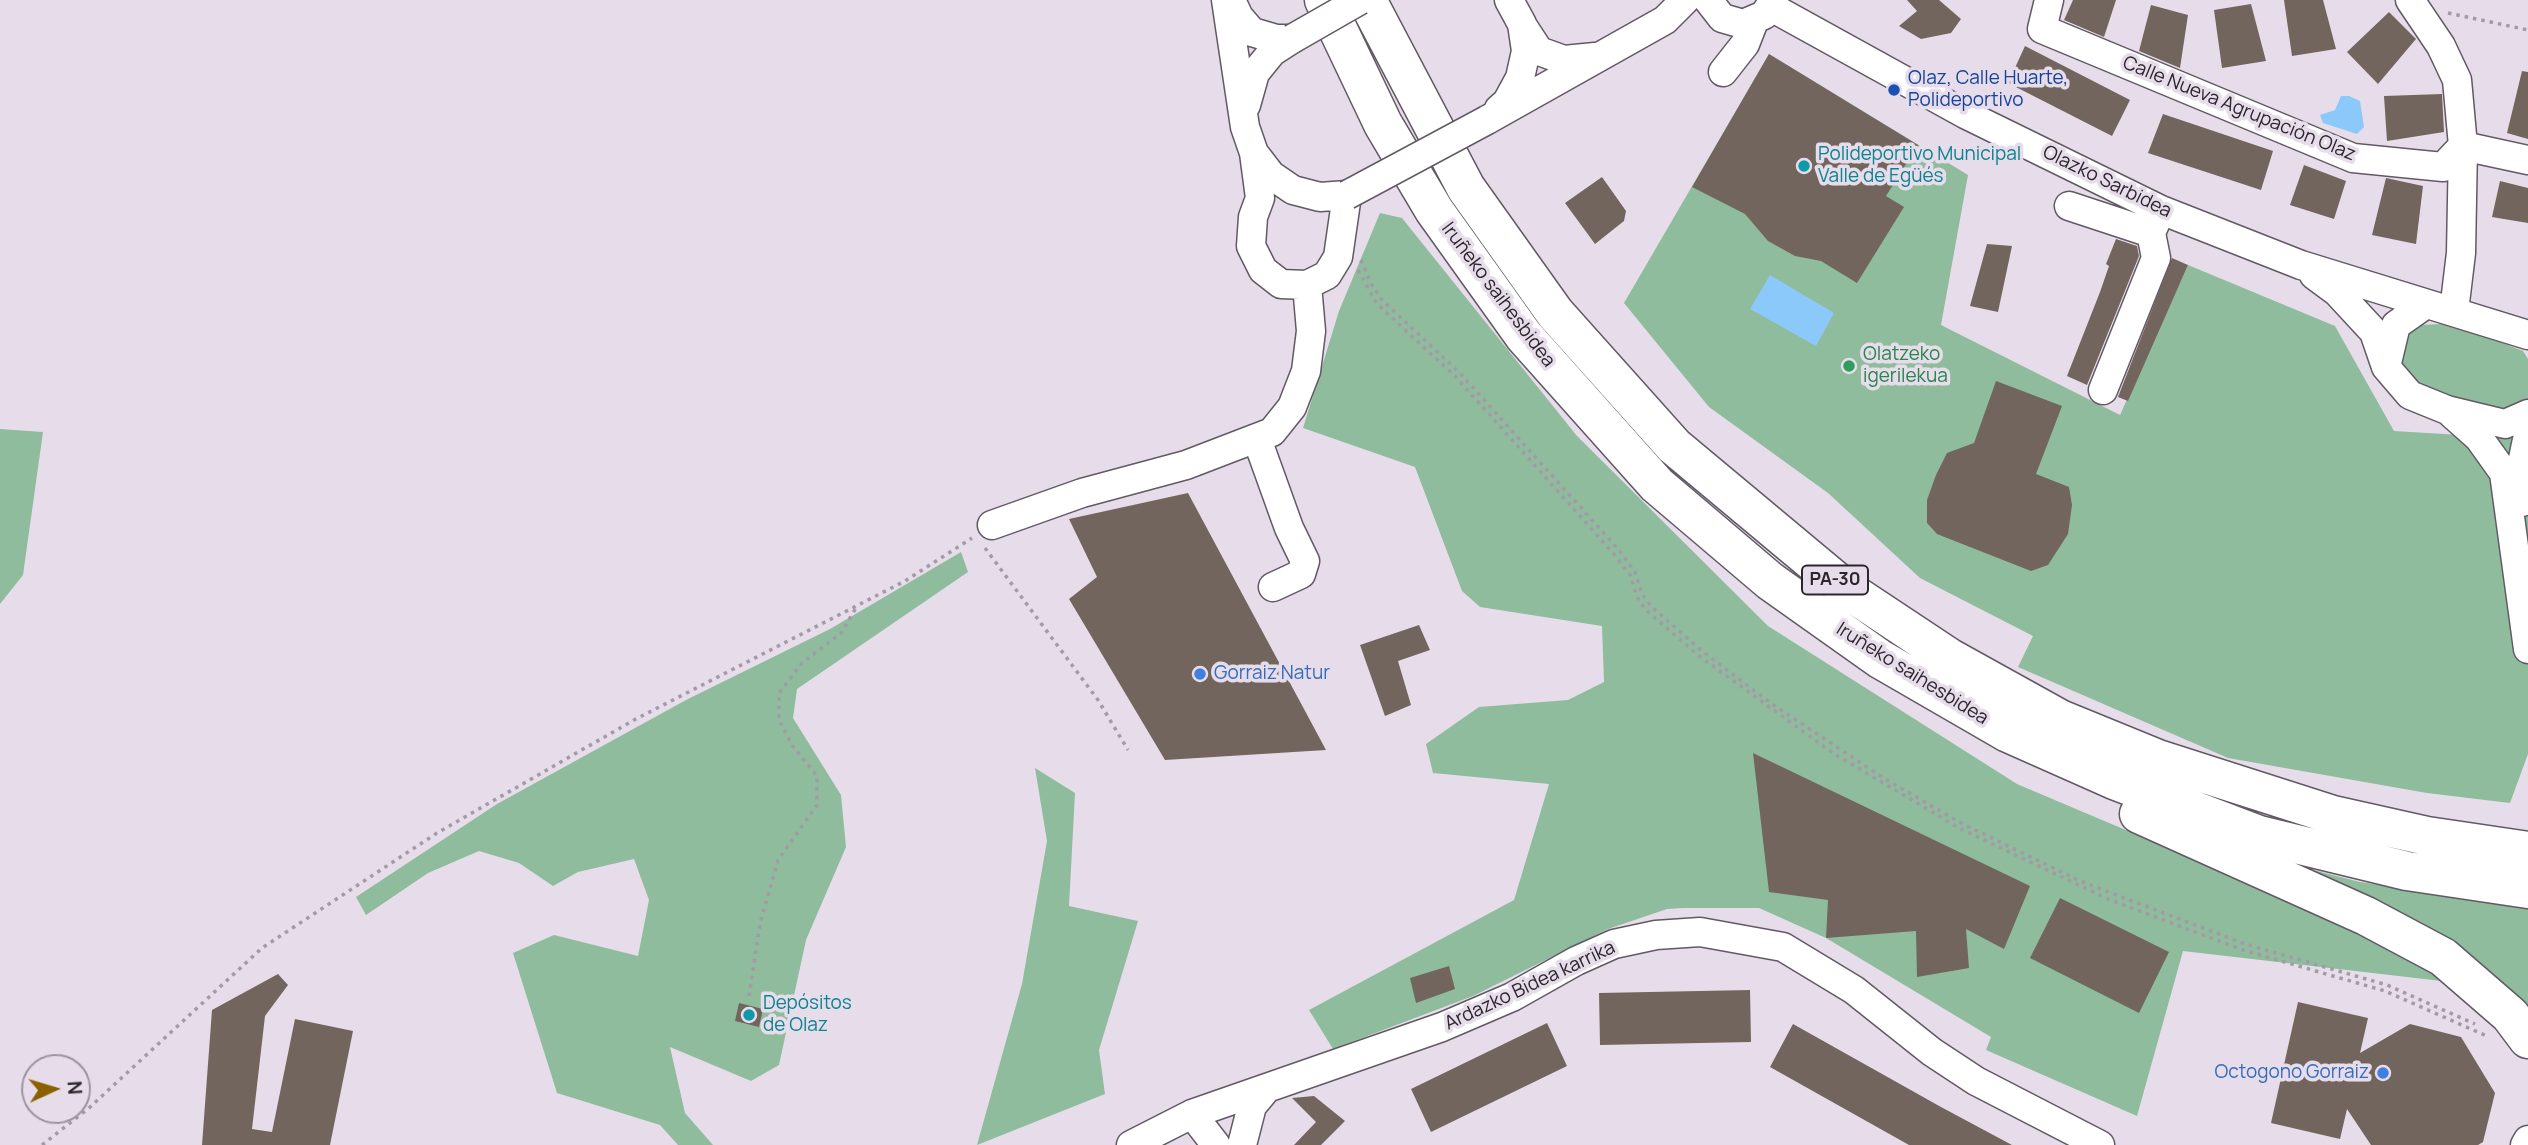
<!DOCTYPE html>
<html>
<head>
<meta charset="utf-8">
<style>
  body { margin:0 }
  #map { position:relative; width:2528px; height:1145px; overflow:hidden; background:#e7ddea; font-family:Manrope,sans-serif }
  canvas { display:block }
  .north { position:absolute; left:21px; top:1054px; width:70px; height:70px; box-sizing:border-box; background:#e7ddea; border:2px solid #9b949e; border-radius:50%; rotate:86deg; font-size:19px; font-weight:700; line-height:28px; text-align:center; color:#2a262b }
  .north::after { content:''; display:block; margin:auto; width:24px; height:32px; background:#8a6000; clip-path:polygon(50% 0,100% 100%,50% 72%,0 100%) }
</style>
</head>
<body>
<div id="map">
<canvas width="2528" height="1145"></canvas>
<div class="north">N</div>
</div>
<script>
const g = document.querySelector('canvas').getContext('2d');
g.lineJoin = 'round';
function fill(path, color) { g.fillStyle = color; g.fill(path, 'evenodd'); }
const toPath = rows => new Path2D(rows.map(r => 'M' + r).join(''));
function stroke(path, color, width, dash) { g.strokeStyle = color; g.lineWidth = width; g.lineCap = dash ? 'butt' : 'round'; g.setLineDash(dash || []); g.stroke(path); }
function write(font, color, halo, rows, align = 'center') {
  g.font = font + ' Manrope,sans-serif'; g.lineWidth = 7; g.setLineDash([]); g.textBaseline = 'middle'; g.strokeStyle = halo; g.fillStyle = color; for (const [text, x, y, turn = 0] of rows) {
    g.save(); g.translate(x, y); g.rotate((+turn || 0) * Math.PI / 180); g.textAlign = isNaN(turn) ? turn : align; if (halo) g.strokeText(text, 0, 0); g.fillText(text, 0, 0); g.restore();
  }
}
fill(toPath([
  [1769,54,1968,175,1941,325,2120,415,2188,265,2335,326,2394,431,2528,439,2528,754,2510,803,2427,793,2228,758,2018,667,2033,636,1920,578,1828,493,1709,407,1624,303],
  [1380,213,1402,218,1577,436,1768,626,2017,784,2336,919,2450,982,2183,951,2137,1116,1986,1050,1991,1037,1826,938,1759,908,1683,908,1667,909,1608,929,1473,996,1333,1049,1309,1010,1514,900,1549,784,1433,773,1426,744,1479,707,1568,700,1604,682,1602,626,1480,607,1462,591,1415,467,1303,428,1339,311],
  [2442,324,2470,330,2523,351,2528,359,2528,400,2515,408,2493,410,2472,406,2409,381,2399,368,2404,335,2419,325],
  [0,429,43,432,23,575,0,604],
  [961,552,968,572,797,689,793,718,841,795,846,847,806,940,779,1065,751,1081,670,1047,685,1113,713,1145,678,1145,660,1125,557,1093,513,953,554,935,638,956,649,900,634,859,578,872,553,886,519,863,479,851,428,873,366,915,356,897,497,804,686,700,830,629],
  [1035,768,1075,793,1069,906,1138,921,1099,1050,1105,1094,977,1145,1022,984,1047,841],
  [2258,856,2360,882,2528,907,2528,1017]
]), '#8ebc9d');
fill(toPath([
  [2341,96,2349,96,2360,101,2364,127,2357,134,2323,123,2320,115,2335,110],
  [1770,275,1834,313,1816,346,1750,309]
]), '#8bc9fa');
fill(toPath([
  [1907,0,1939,0,1961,19,1951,33,1921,39,1899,26,1917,11],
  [2073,0,2116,0,2104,37,2064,20],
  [2284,0,2323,0,2336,49,2292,56],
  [2251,4,2266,61,2222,68,2214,10],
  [2151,5,2188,15,2180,68,2139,51],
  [2389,12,2416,39,2378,84,2347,52],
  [2025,46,2130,100,2112,136,2008,83],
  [1769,54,1918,145,1886,196,1904,207,1857,283,1821,261,1795,256,1768,241,1745,214,1692,187],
  [2522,71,2528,72,2528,139,2507,133],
  [2442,94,2444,132,2387,141,2384,96],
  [2163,114,2273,151,2261,190,2148,153],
  [2304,165,2346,181,2334,219,2290,205],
  [1602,177,1626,211,1624,221,1595,244,1565,203],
  [2386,178,2423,186,2416,244,2372,235],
  [2500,181,2528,188,2528,223,2492,217],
  [2116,239,2137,246,2139,256,2087,385,2067,376,2100,292,2109,266,2106,264],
  [1987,244,2012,246,1998,312,1970,306],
  [2172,258,2188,265,2128,401,2118,397],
  [1996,381,2062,406,2036,474,2069,487,2072,505,2068,534,2048,565,2031,571,1937,534,1927,523,1927,500,1936,475,1947,453,1974,443],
  [1188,493,1326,750,1165,760,1069,599,1097,577,1069,519],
  [1419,625,1430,650,1398,661,1411,705,1385,716,1360,645],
  [1753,753,2030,886,2004,949,1966,929,1969,968,1917,977,1916,931,1826,938,1828,900,1769,892],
  [2060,898,2169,952,2139,1013,2030,958],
  [1449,966,1455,989,1416,1003,1410,978],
  [278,974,288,985,265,1016,252,1129,272,1132,295,1019,353,1031,330,1145,202,1145,212,1010],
  [1750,990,1751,1042,1600,1045,1599,993],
  [2298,1002,2368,1018,2360,1053,2410,1024,2461,1037,2495,1093,2483,1142,2478,1145,2371,1145,2347,1109,2340,1139,2271,1123],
  [739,1003,763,1009,759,1027,735,1021],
  [1547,1023,1567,1066,1431,1132,1411,1089],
  [1793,1024,1941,1107,2012,1145,1909,1145,1770,1067],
  [1314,1096,1345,1121,1321,1145,1294,1145,1316,1122,1292,1098]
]), '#72655d');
const minor = toPath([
  [1226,0,1245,127,1254,153,1271,175,1293,190,1320,197,1347,195,1338,257,1327,275,1307,285,1281,284,1263,270,1251,246,1253,217,1260,198,1254,153],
  [1231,0,1239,17,1252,32,1276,39,1292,39],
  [1708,0,1722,18,1743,24,1764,15,1774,0],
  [2049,0,2042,29,2353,158,2443,167,2463,146,2528,160],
  [2410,0,2441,46,2457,80,2463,146,2461,253,2454,311],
  [1771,7,1965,114,2161,210,2301,265,2528,335],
  [1522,25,1539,51,1564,60,1595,57],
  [1723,72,1745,44,1754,21],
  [1246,105,1255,73,1272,52,1292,39],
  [1499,109,1507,102,1520,78,1526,51,1522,24,1509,0],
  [1487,120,1665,20,1685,0],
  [2069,206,2151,233],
  [2314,275,2337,292,2374,332,2386,367,2410,395,2447,410,2505,424,2528,414],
  [2386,367,2396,325,2426,304],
  [2103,390,2156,258,2151,233,2161,210],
  [2452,414,2479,438,2504,473,2528,649],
  [1257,439,1289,528,1305,561,1301,574,1273,587],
  [2522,502,2520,473,2528,435],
  [992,525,1082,493,1186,465,1272,432,1292,407,1306,371,1311,331,1307,285],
  [1192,1114,1216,1145],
  [1131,1145,1192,1114,1442,1027,1512,997,1576,961,1614,944,1656,935,1700,932,1783,947,1854,990,1932,1052,1976,1081,2100,1145],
  [1242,1145,1252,1106,1267,1088],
  [2525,1145,2528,1140]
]);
const highway = toPath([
  [1324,0,1383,124,1434,210,1524,336,1657,485,1770,581,1880,659,2008,733,2114,780,2259,835,2407,871,2528,889],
  [1367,0,1466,188,1555,313,1674,446,1843,587,1950,658,2060,719,2158,759,2333,815,2427,836,2528,851],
  [2139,814,2366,916,2443,957,2510,1015,2528,1039]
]);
stroke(minor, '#625964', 31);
stroke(highway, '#625964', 41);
stroke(toPath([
  [2448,13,2528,30],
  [1361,260,1370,282,1382,300,1459,372,1618,549,1635,572,1642,594,1651,606,1702,651,1772,704,1885,779,1961,823,2080,881,2245,944,2387,985,2475,1024],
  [1358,270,1377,304,1455,376,1613,553,1630,575,1637,597,1646,610,1699,656,1833,753,1959,828,2108,899,2243,950,2385,991,2489,1037],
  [985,548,1098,700,1128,750],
  [749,996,760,924,778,860,817,805,817,776,792,745,779,720,779,693,802,663,841,633,856,608],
  [42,1145,89,1108,262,948,437,833,634,720,905,581,972,538]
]), '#a29aa4', 3.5, [3.5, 5]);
stroke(minor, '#fff', 28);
stroke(highway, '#fff', 38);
const minorBridge = toPath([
  [1292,39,1360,0],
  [1347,195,1487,120]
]);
stroke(minorBridge, '#625964', 31, []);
stroke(minorBridge, '#fff', 28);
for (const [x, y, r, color] of [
  [1894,90,7,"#1a4fb4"],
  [1804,166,7,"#0f9aa8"],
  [1849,366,7,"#2e9e5b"],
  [1200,674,7,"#3f7fe0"],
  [749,1015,7,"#0f9aa8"],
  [2383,1073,7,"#3f7fe0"]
]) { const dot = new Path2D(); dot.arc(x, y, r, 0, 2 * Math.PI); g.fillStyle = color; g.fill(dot); stroke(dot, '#e7ddea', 2.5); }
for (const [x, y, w] of [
  [1835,580,66]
]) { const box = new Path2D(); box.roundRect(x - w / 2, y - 14.5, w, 29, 5); g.fillStyle = '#e7ddea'; g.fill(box); stroke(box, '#2a262b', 2); }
write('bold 18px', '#2a262b', null, [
  ["PA-30",1835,580]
]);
write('19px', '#164399', '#e7ddea', [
  ["Olaz, Calle Huarte,",1908,79],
  ["Polideportivo",1908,101]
], 'left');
write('19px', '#2a262b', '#e7ddea', [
  ["Calle Nueva Agrupación Olaz",2239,109,22],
  ["Olazko Sarbidea",2107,182,26],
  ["Iruñeko saihesbidea",1498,295,53],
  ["Iruñeko saihesbidea",1912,674,32],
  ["Ardazko Bidea karrika",1530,986,-25]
]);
write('19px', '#0d838f', '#e7ddea', [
  ["Polideportivo Municipal",1818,155],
  ["Valle de Egüés",1818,177],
  ["Depósitos",763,1004],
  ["de Olaz",763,1026]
], 'left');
write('19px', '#27864d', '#e7ddea', [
  ["Olatzeko",1863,355],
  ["igerilekua",1863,377]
], 'left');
write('19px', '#366cbe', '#e7ddea', [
  ["Gorraiz Natur",1214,674],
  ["Octogono Gorraiz",2369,1073,"right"]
], 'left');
</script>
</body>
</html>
